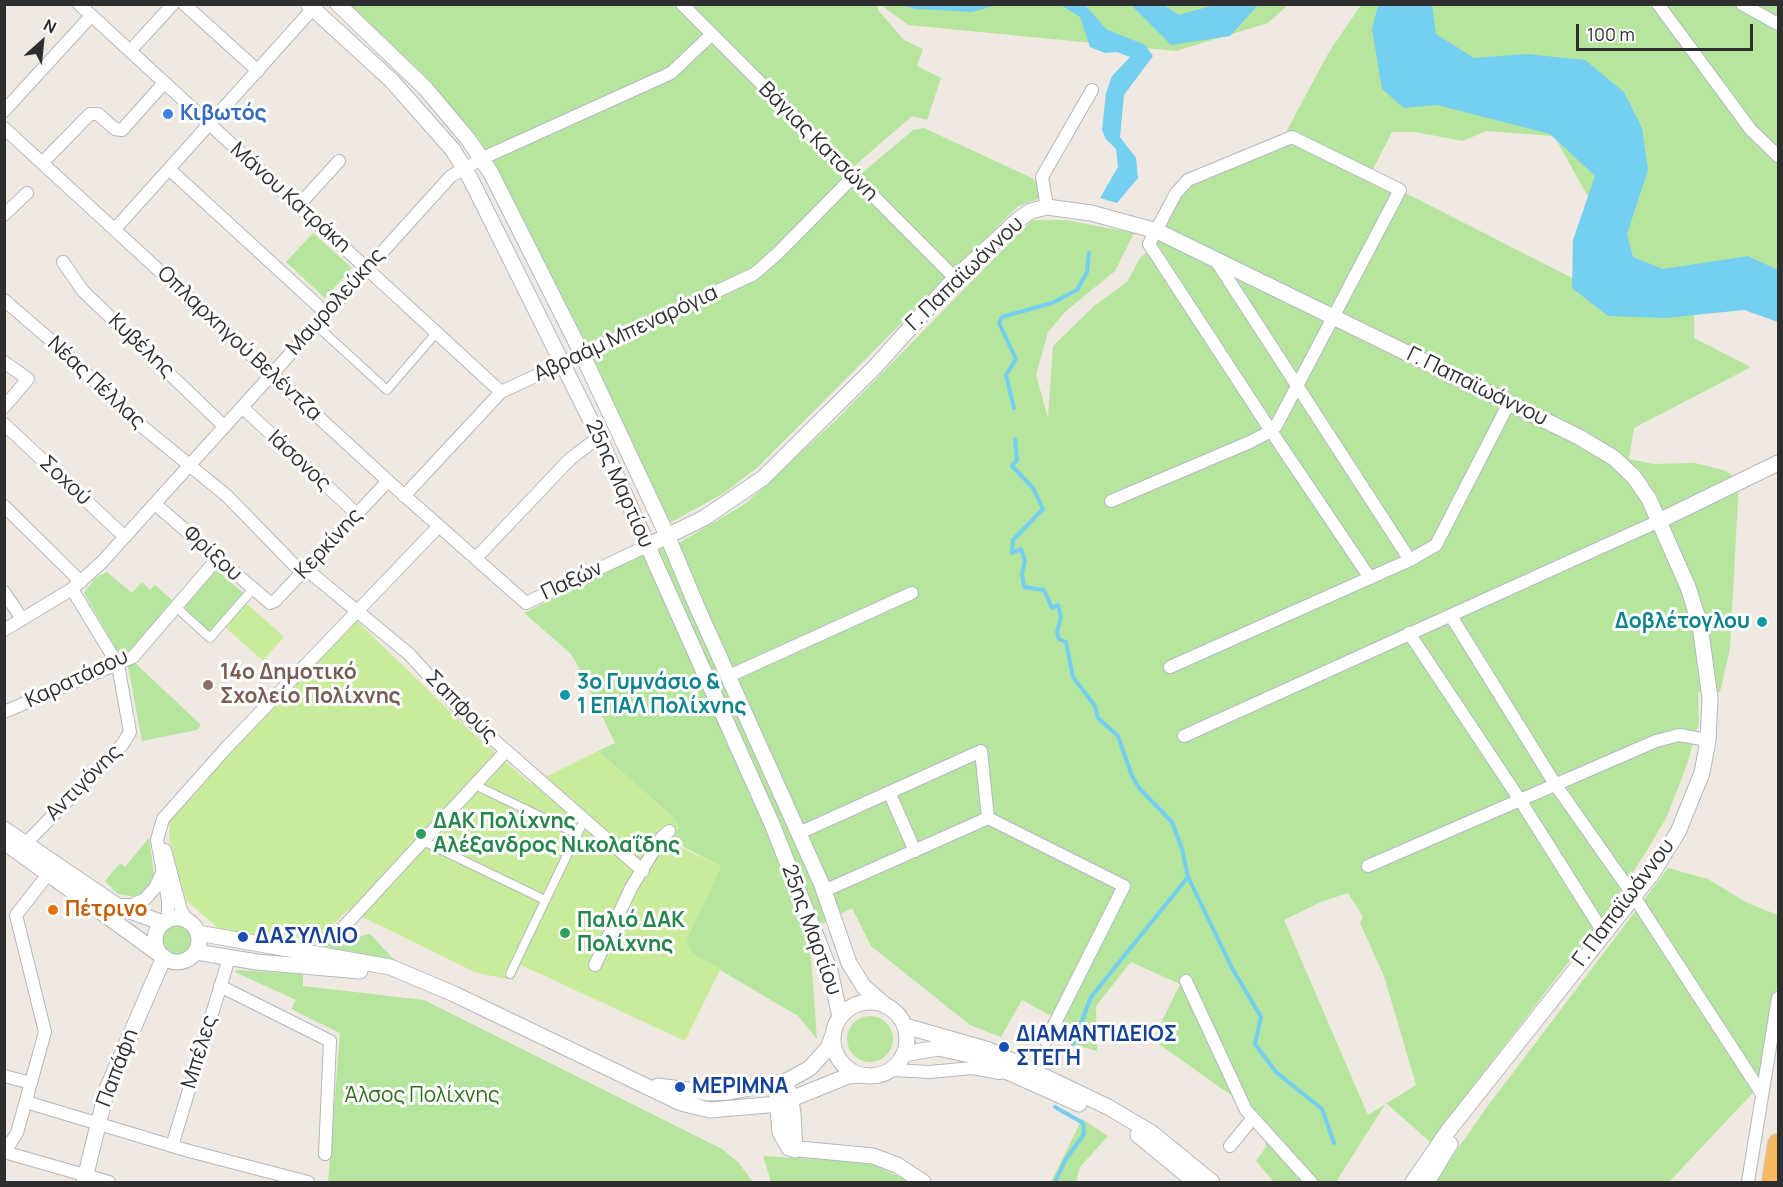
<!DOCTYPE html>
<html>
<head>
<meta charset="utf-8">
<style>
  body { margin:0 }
  #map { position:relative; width:1783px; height:1187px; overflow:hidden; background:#efe9e1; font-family:Manrope,sans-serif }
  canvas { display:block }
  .frame { position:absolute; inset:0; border:6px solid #2e2e2e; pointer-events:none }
  .north { position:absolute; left:12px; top:12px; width:60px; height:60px; -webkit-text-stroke:4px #fff; paint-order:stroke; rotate:27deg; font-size:16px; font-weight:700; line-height:24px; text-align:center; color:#2e2e2e }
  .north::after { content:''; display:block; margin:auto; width:21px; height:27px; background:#2e2e2e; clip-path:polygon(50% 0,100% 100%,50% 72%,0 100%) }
  .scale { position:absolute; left:1576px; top:24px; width:177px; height:27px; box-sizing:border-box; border:3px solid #2e2e2e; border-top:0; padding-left:8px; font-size:18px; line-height:21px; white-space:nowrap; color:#2e2e2e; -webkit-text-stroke:4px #fff; paint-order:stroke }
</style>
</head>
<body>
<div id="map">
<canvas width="1783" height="1187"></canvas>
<div class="frame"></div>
<div class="north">N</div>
<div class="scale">100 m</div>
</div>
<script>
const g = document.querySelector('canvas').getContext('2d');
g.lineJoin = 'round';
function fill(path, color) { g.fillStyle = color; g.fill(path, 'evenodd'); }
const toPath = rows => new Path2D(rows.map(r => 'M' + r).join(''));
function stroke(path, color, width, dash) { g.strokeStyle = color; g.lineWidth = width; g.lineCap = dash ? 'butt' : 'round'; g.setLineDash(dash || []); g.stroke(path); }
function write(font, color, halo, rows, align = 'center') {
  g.font = font + ' Manrope,sans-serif'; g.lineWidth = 6; g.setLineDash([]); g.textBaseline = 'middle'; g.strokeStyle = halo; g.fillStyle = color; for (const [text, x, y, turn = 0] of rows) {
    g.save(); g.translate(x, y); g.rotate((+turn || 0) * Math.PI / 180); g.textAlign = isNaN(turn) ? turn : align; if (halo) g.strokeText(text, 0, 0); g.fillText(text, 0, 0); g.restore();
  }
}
fill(toPath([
  [350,5,680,5,849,184,913,130,924,128,1032,178,1036,182,1040,198,1017,207,758,467,724,493,668,524,594,359,493,161,477,137,421,72],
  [688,5,878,5,878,10,904,40,923,49,917,66,941,78,927,120,912,116,852,168],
  [881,5,1288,5,1268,23,1176,51,908,25],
  [1361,5,1778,5,1778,303,1694,294,1694,338,1751,367,1634,428,1629,459,1654,464,1695,463,1726,471,1739,480,1730,648,1720,692,1698,692,1699,723,1687,764,1667,816,1648,849,1608,911,1430,1142,1386,1103,1336,1182,1274,1182,1256,1161,1266,1147,1264,1125,1255,1112,1153,1040,1180,984,1131,962,1096,1006,1097,1051,1073,1044,1068,1025,1022,1000,1001,1037,970,1025,871,946,852,908,809,931,817,1039,798,1016,693,954,686,941,721,866,668,839,675,819,598,751,615,743,576,662,570,653,524,613,645,553,677,544,745,504,836,420,1032,220,1066,220,1134,233,1115,271,1066,311,1048,332,1036,375,1048,418,1053,346,1094,306,1127,282,1140,258,1158,242,1188,180,1285,134,1329,52],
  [1486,131,1554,136,1591,202,1586,285,1370,175,1392,132,1415,132,1463,141],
  [1348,893,1363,917,1360,923,1384,976,1416,1085,1368,1115,1284,920,1321,902],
  [313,233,352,268,325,298,286,262],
  [217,570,244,594,209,634,186,612,186,605],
  [107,572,132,593,142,582,150,590,155,585,173,601,124,657,119,654,84,593,95,578],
  [134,662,201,725,197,730,142,741,128,666],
  [149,838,154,874,147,892,135,897,118,894,105,881,120,863,125,867],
  [1668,868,1708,879,1747,903,1778,915,1778,982,1770,1018,1765,1080,1669,1182,1434,1182,1490,1103],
  '160 940a17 17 0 1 1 34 0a17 17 0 1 1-34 0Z',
  [370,934,397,963,323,946,338,941],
  [237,970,303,974,303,986,424,1000,722,1149,738,1162,753,1182,328,1182,340,1033,291,1009,296,1000,235,972],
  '847 1039a23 23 0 1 1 46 0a23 23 0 1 1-46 0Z',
  [1082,1119,1108,1136,1080,1167,1076,1182,1051,1182],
  [763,1156,867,1162,911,1182,771,1182]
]), '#b6e59e');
fill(toPath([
  [246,603,284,637,263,661,225,627],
  [354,618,470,731,531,784,598,751,675,819,679,828,668,839,673,844,721,866,686,941,693,954,721,968,685,1041,521,965,513,980,477,973,348,910,317,940,295,944,219,929,186,900,169,839,170,821,189,795]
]), '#c9ec9a');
fill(toPath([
  [900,5,997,5,972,12,916,9],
  [1061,5,1085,5,1106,29,1145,45,1153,56,1124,95,1120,137,1136,158,1138,178,1117,203,1100,198,1118,167,1116,149,1106,139,1102,130,1106,93,1112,76,1130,57,1117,52,1105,53,1090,47,1080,17],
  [1131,5,1164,5,1179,15,1214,5,1258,5,1230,36,1171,45],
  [1378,5,1432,5,1436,34,1474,58,1526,54,1585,60,1624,92,1642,128,1648,170,1627,234,1633,257,1663,269,1748,256,1778,270,1778,322,1744,310,1666,318,1608,316,1572,288,1573,240,1595,176,1550,134,1437,105,1404,108,1382,89,1372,29]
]), '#75cff0');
stroke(toPath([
  [1014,408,1006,375,1016,359,999,323,1002,317,1052,303,1077,290,1087,272,1089,253],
  [1015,439,1017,460,1012,466,1033,488,1043,509,1013,540,1012,553,1021,549,1025,561,1022,573,1024,587,1044,590,1052,608,1058,605,1061,617,1057,632,1059,639,1066,642,1073,677,1095,706,1098,718,1118,736,1132,776,1140,789,1172,822,1182,849,1188,877,1232,968,1261,1017,1255,1044,1276,1072,1322,1109,1334,1143],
  [1073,1044,1091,997,1188,877],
  [1055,1107,1083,1123,1084,1134,1066,1159,1055,1182]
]), '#75cff0', 4);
const pedestrian = toPath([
  [316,325,387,390,437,332],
  [176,607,210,638,252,590],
  [475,785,577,834],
  [423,841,545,900],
  [510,974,584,820]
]);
const minor = toPath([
  [79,4,501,392],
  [184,4,258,71],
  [682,4,955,278],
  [1658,4,1751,130,1778,156],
  [1742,4,1778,24],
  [130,51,173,4],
  [4,111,91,16],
  [4,128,388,481,526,603,647,546],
  [42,163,90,114,98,114,115,129,122,130,164,83],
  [169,169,326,313],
  [298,206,339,161],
  [1047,207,1042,177,1092,90],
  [4,215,27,193],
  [115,229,317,4],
  [1215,259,1410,560],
  [63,262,83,291,224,426],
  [4,300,61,349,138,423,227,496,302,573],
  [4,362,28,379,4,407],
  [242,407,357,514],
  [4,424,125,537],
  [404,496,501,392,754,274,777,254,853,177],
  [1111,501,1250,442,1271,431,1276,426,1400,190,1292,137,1188,180,1176,193,1149,244,1271,431,1370,578],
  [155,504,270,603,275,601,388,481],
  [4,506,81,582],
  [476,558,570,459,599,437],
  [306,569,409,654,461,711,643,871],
  [4,592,22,619],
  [1451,616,1555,784,1633,895,1762,1094],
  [4,630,72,589,102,562,451,176,483,158,671,73,711,35],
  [1409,633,1520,800,1603,932],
  [1170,667,1410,560,1436,545,1509,403],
  [729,676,912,593],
  [4,712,133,657,217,559],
  [1184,736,1659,521],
  [889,792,915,851],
  [988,818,1124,886,1046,1041],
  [799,833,981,751,988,818],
  [27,842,122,745,130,732,118,665,72,589],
  [165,850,181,910,187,920],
  [1368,866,1656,741,1679,735,1708,740],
  [824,891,988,818],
  [120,905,132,905,145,899,155,888,162,873],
  [168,920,168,900,157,840,163,819,227,747,438,527],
  [339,932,506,751],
  [595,965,631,888,662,837,669,831],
  [1186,981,1246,1110,1311,1182],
  [220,986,330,1041,325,1154],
  [891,1070,930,1072,972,1068,1000,1073],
  [4,1076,31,1083],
  [26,1102,189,1151,308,1182],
  [172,1146,229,958],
  [1230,1146,1252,1119],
  [4,1152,109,1182],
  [4,1153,17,1133,45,1032,16,915,49,873],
  [1748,1182,1778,998]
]);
const tertiary = toPath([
  [308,4,391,80,453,150,470,178,599,437,772,824,830,971,840,1017],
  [338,4,426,89,468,139,491,173,583,356,667,535,697,607,822,885,849,963,864,987,885,1005],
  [1659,521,1778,463],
  [647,546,704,518,763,478,874,368,955,278,1019,219,1031,211,1047,207,1091,213,1157,231,1579,437,1614,458,1634,477,1649,499,1688,587,1700,625,1710,698,1708,740,1702,773,1678,832,1653,872,1448,1131,1413,1182],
  [4,829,119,907,163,923],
  [4,842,162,956],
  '155 940a22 22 0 1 1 44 0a22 22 0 1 1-44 0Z',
  [198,933,390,967,454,994,681,1103,710,1110,779,1104,848,1076,861,1075],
  [196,952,257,962,360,971],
  '833 1039a37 37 0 1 1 74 0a37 37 0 1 1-74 0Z',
  [905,1026,989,1050,1108,1107,1152,1133,1212,1182],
  [904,1054,938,1048,970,1055,1079,1104],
  [658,1086,710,1093,729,1092,787,1081,810,1068,828,1048,833,1035],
  [789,1091,793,1113,795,1150],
  [777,1095,780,1132,789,1148,873,1156,897,1165,923,1182],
  [1138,1135,1195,1182],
  [84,1182,107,1089,164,957],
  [1427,1182,1450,1144]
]);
const trunk = toPath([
  [1772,1182,1778,1144]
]);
stroke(pedestrian, '#b4b7c1', 10);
stroke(minor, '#b4b7c1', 14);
stroke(tertiary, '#b4b7c1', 17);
stroke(trunk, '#c9c9c9', 22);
stroke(pedestrian, '#fff', 8);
stroke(minor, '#fff', 12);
stroke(tertiary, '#fff', 15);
stroke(trunk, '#f8ba60', 20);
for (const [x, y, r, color] of [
  [168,114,6,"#3f7fe0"],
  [1762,622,6,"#0f9aa8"],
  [208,685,6,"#8d6e63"],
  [565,695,6,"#0f9aa8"],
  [421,834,6,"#2e9e5b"],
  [53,910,6,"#e8710a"],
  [565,933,6,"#2e9e5b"],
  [243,937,6,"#1a4fb4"],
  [1004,1047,6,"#1a4fb4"],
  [680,1087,6,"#1a4fb4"]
]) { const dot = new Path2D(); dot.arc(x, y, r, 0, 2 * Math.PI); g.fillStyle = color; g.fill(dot); stroke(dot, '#fff', 2); }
write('bold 21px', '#366cbe', '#fff', [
  ["Κιβωτός",180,114]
], 'left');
write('21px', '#2e2e2e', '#fff', [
  ["Βάγιας Κατσώνη",818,142,45],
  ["Μάνου Κατράκη",290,198,42],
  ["Γ. Παπαϊωάννου",965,274,-44],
  ["Μαυρολεύκης",336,302,-48],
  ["Αβραάμ Μπεναρόγια",626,334,-25],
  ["Οπλαρχηγού Βελέντζα",239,344,43],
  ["Κυβέλης",141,346,44],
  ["Νέας Πέλλας",96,383,43],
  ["Γ. Παπαϊωάννου",1477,387,26],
  ["Ιάσoνος",299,461,43],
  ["Σοχού",65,481,43],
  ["25ης Μαρτίου",619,484,66],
  ["Κερκίνης",329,544,-47],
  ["Φρίξου",212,554,42],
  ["Παξών",572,581,-25],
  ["Καρατάσου",77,679,-25],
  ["Σαπφούς",461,707,45],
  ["Αντιγόνης",84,783,-45],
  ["Γ. Παπαϊωάννου",1624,903,-53],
  ["25ης Μαρτίου",811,930,70],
  ["Μπέλες",200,1052,-73],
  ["Παπάφη",118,1068,-69]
]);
write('bold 21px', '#0d838f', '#fff', [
  ["Δοβλέτογλου",1750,622],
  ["3ο Γυμνάσιο &",577,683,"left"],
  ["1 ΕΠΑΛ Πολίχνης",577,707,"left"]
], 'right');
write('bold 21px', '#785e54', '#fff', [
  ["14ο Δημοτικό",220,673],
  ["Σχολείο Πολίχνης",220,697]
], 'left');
write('bold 21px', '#27864d', '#fff', [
  ["ΔΑΚ Πολίχνης",433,822],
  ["Αλέξανδρος Νικολαΐδης",433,846],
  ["Παλιό ΔΑΚ",577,921],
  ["Πολίχνης",577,945]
], 'left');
write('bold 21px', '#c56008', '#fff', [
  ["Πέτρινο",65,910]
], 'left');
write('bold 21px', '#164399', '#fff', [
  ["ΔΑΣΥΛΛΙΟ",255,937],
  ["ΔΙΑΜΑΝΤΙΔΕΙΟΣ",1016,1035],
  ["ΣΤΕΓΗ",1016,1059],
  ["ΜΕΡΙΜΝΑ",692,1087]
], 'left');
write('21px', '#2c6e1b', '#fff', [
  ["Άλσος Πολίχνης",422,1096]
]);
</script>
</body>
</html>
